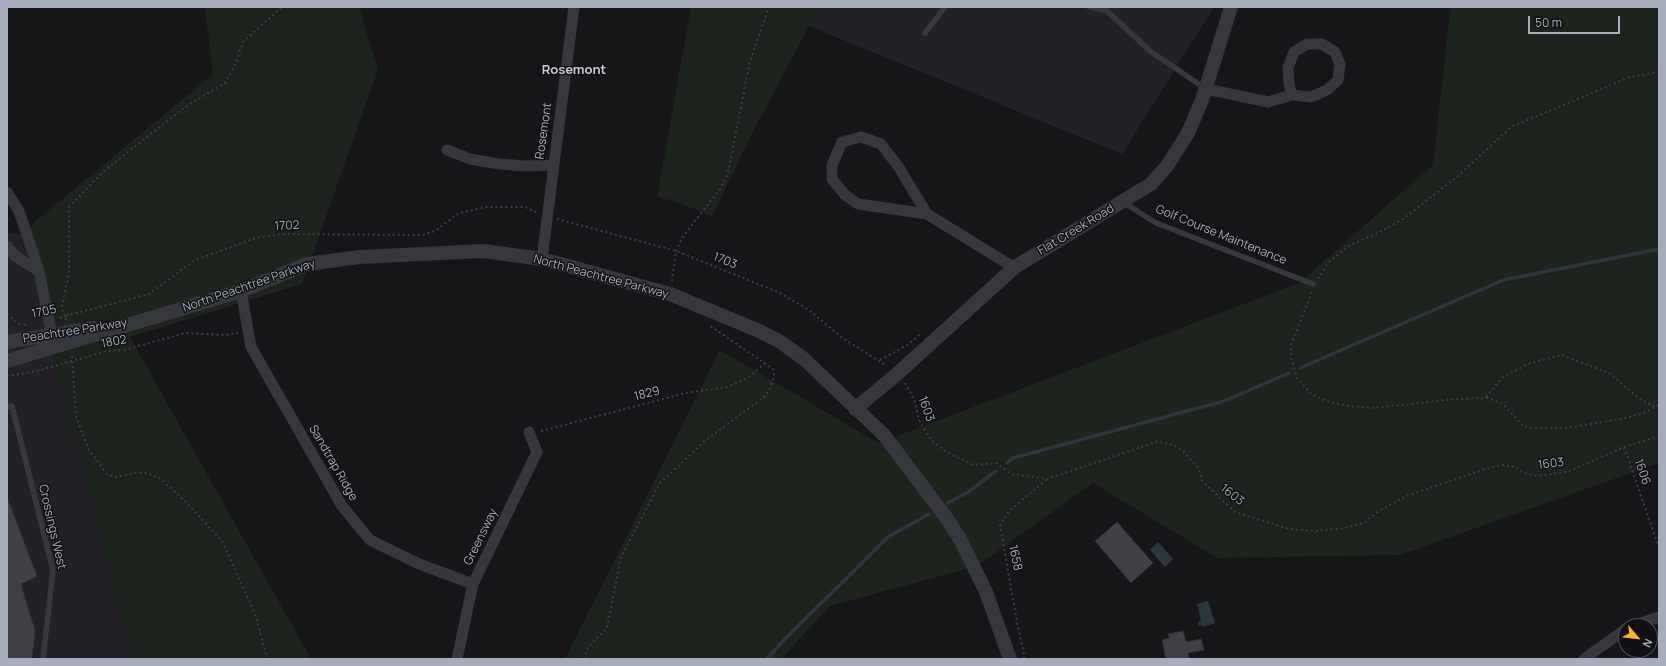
<!DOCTYPE html>
<html>
<head>
<meta charset="utf-8">
<style>
  body { margin:0 }
  #map { position:relative; width:1666px; height:666px; overflow:hidden; background:#161619; font-family:Manrope,sans-serif }
  canvas { display:block }
  .frame { position:absolute; inset:0; border:8px solid #a7adba; pointer-events:none }
  .north { position:absolute; left:1618px; top:618px; width:40px; height:40px; box-sizing:border-box; background:#111114; border:1px solid #4d4f56; border-radius:50%; rotate:118deg; font-size:11px; font-weight:700; line-height:16px; text-align:center; color:#a7adba }
  .north::after { content:''; display:block; margin:auto; width:14px; height:18px; background:#ffb228; clip-path:polygon(50% 0,100% 100%,50% 72%,0 100%) }
  .scale { position:absolute; left:1528px; top:16px; width:92px; height:18px; box-sizing:border-box; border:2px solid #a7adba; border-top:0; padding-left:5px; font-size:12px; line-height:14px; white-space:nowrap; color:#a7adba; -webkit-text-stroke:3px #111114; paint-order:stroke }
</style>
</head>
<body>
<div id="map">
<canvas width="1666" height="666"></canvas>
<div class="frame"></div>
<div class="north">N</div>
<div class="scale">50 m</div>
</div>
<script>
const g = document.querySelector('canvas').getContext('2d');
g.lineJoin = 'round';
function fill(path, color) { g.fillStyle = color; g.fill(path, 'evenodd'); }
const toPath = rows => new Path2D(rows.map(r => 'M' + r).join(''));
function stroke(path, color, width, dash) { g.strokeStyle = color; g.lineWidth = width; g.lineCap = dash ? 'butt' : 'round'; g.setLineDash(dash || []); g.stroke(path); }
function write(font, color, halo, rows, align = 'center') {
  g.font = font + ' Manrope,sans-serif'; g.lineWidth = 3; g.setLineDash([]); g.textBaseline = 'middle'; g.strokeStyle = halo; g.fillStyle = color; for (const [text, x, y, turn = 0] of rows) {
    g.save(); g.translate(x, y); g.rotate((+turn || 0) * Math.PI / 180); g.textAlign = isNaN(turn) ? turn : align; if (halo) g.strokeText(text, 0, 0); g.fillText(text, 0, 0); g.restore();
  }
}
fill(toPath([
  [821,7,1214,7,1122,154,809,26],
  [7,232,20,234,133,659,7,659]
]), '#222226');
fill(toPath([
  [205,7,359,7,378,70,302,284,130,337,311,659,133,659,20,234,213,74],
  [691,7,821,7,809,26,753,132,712,216,674,201,657,197],
  [1446,7,1659,7,1659,463,1400,555,1217,558,1093,483,977,566,830,606,781,659,565,659,720,350,879,443,1299,283,1433,165,1450,11]
]), '#1c241d');
fill(toPath([
  [1158,542,1173,559,1165,567,1150,550],
  [1208,601,1215,623,1203,627,1203,625,1199,626,1198,622,1201,620,1197,604]
]), '#2b363e');
stroke(toPath([
  [1300,368,1503,280,1659,249],
  [1007,463,1013,458,1224,401,1289,373],
  [948,503,968,492,996,471],
  [767,659,783,641,888,537,929,514]
]), '#2b363e', 3.5);
const building = toPath([
  [7,497,37,576,21,584,35,631,32,659,7,659,7,497],
  [1117,522,1153,563,1131,583,1095,541,1117,522],
  [1183,631,1186,642,1201,639,1204,650,1188,653,1189,659,1166,659,1162,640,1169,638,1168,634,1183,631]
]);
fill(building, '#404146');
stroke(building, '#303035', 1);
stroke(toPath([
  [557,219,676,251,778,292,809,310,841,337,887,366],
  [1318,279,1329,262,1350,245,1378,233,1403,219,1458,176,1511,127,1630,77,1659,72],
  [672,281,676,251,684,235,720,189,728,173,750,61,769,7],
  [1312,292,1291,345,1291,357,1297,378,1311,394,1326,401,1348,406,1374,408,1455,399,1488,398,1503,404,1523,426,1533,428,1565,428,1621,419,1641,414,1659,405],
  [7,314,19,324,26,325],
  [60,318,65,316,62,306,69,273,69,207,104,171,185,107,225,83,235,65,243,42,282,7],
  [66,320,65,316,149,294,195,260,256,238,282,234,422,235,435,231,459,213,487,207,525,207,536,212],
  [72,356,76,417,89,450,107,474,116,477,135,473,147,473,161,479,183,499,222,541,256,616,267,659],
  [880,360,909,344,921,333],
  [7,376,37,371,107,351,124,350,185,333,225,335,238,333],
  [905,383,914,399,919,420,931,440,945,451,973,465,996,463,1011,474,1047,479,1159,441,1173,445,1183,451,1199,469,1202,481,1235,512,1289,529,1316,531,1344,528,1364,523,1379,511,1407,496,1485,469,1503,465,1516,467,1524,473,1536,476,1567,472,1624,447,1659,436],
  [1486,397,1503,377,1530,363,1561,355,1609,373,1641,400,1656,407],
  [541,431,686,393,727,387,748,378,765,363],
  [1624,447,1659,548],
  [584,659,588,647,607,628,621,557,660,483,706,440,764,397,771,387,774,375,773,369,709,325],
  [1025,659,1017,622,1000,525,1009,511,1047,479]
]), '#3d3f45', 2, [2, 3]);
stroke(toPath([
  [1089,7,1106,10,1150,51,1206,89],
  [925,33,945,7],
  [1123,202,1156,223,1313,284],
  [7,407,12,406,53,570,43,659]
]), '#37383e', 5.5);
stroke(toPath([
  [1206,89,1268,102,1292,95,1311,97,1327,90,1338,80,1340,64,1335,52,1322,44,1307,44,1294,52,1288,68,1289,84,1292,95],
  [861,137,881,144,898,166,927,214,858,204,845,195,832,179,832,165,842,142,861,137],
  [447,150,470,159,499,164,525,166,553,165],
  [7,192,19,211,39,271,53,341],
  [927,214,1005,262,1015,267],
  [7,246,15,256,39,271],
  [542,259,574,7],
  [241,291,251,347,342,506,370,540,419,564,473,584],
  [1633,626,1659,617],
  [457,659,473,584,537,452,529,432],
  [1584,659,1626,629]
]), '#37383e', 11);
stroke(toPath([
  [7,342,93,328],
  [7,361,241,291,307,264,360,257,483,251,542,259,670,294,757,330,779,341,804,359,884,435,948,520,961,541,986,592,1010,659],
  [855,409,897,374,1015,267,1151,184,1167,166,1188,133,1202,100,1231,7]
]), '#37383e', 14);
write('12px', '#a7adba', '#111114', [
  ["Rosemont",544,131,-82],
  ["1702",287,226,-3],
  ["Flat Creek Road",1076,230,-31],
  ["Golf Course Maintenance",1221,235,22],
  ["1703",725,261,22],
  ["North Peachtree Parkway",601,277,15],
  ["North Peachtree Parkway",249,286,-19],
  ["1705",44,312,-13],
  ["Peachtree Parkway",75,331,-9],
  ["1802",114,342,-11],
  ["1829",647,394,-14],
  ["1603",926,409,70],
  ["Sandtrap Ridge",333,463,60],
  ["1603",1551,464,-7],
  ["1606",1642,472,71],
  ["1603",1232,495,38],
  ["Crossings West",52,527,77],
  ["Greensway",481,537,-64],
  ["1658",1015,558,78]
]);
write('bold 13px', '#c9ccd5', '#111114', [
  ["Rosemont",574,70]
]);
</script>
</body>
</html>
